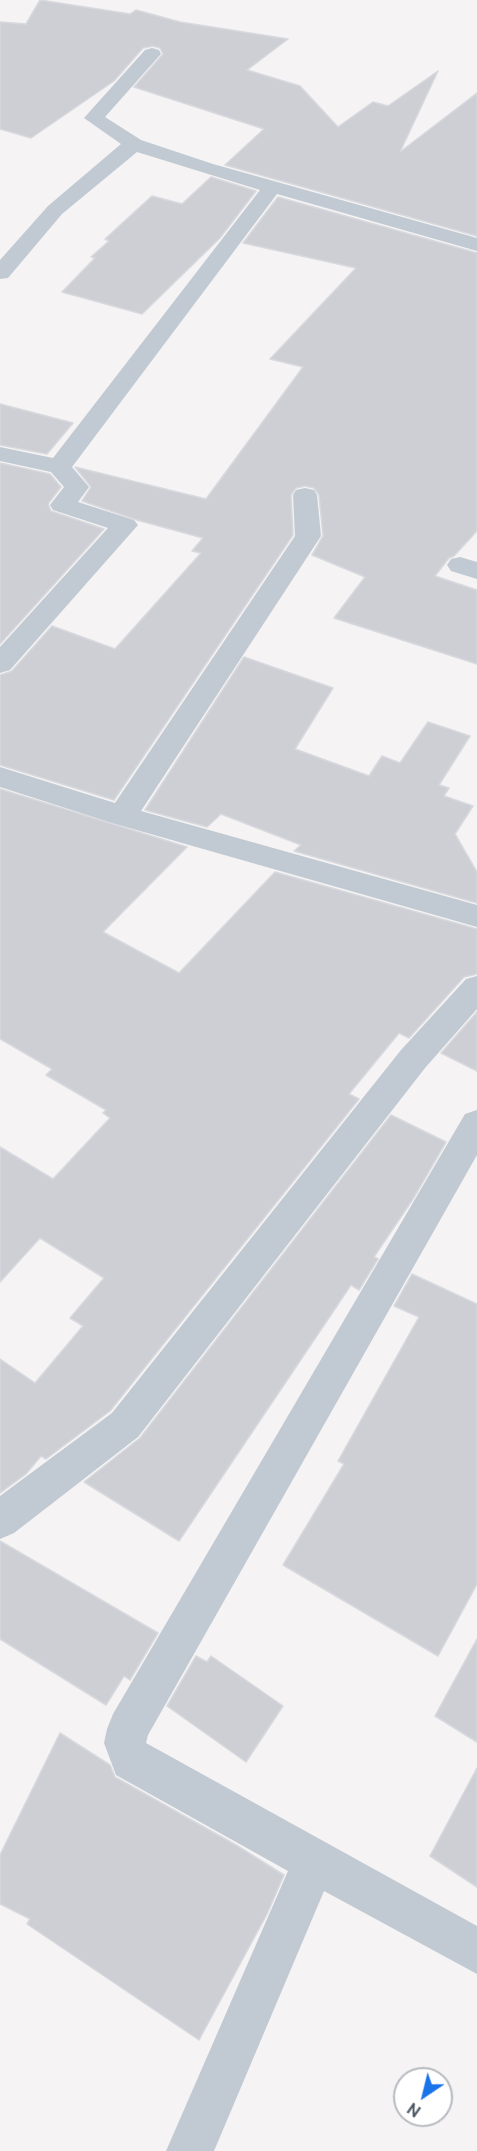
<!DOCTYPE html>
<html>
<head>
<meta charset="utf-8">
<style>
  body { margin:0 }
  #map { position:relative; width:477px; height:2151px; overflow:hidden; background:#f5f3f3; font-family:Ubuntu,sans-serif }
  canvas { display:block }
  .north { position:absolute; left:393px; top:2067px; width:60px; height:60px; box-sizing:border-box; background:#fff; border:2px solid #b7bbc0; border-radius:50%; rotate:215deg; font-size:16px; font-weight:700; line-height:24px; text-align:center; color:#4a5661 }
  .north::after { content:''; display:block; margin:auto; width:21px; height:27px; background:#1a73e8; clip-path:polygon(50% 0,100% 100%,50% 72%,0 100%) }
</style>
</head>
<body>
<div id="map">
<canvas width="477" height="2151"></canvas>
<div class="north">N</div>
</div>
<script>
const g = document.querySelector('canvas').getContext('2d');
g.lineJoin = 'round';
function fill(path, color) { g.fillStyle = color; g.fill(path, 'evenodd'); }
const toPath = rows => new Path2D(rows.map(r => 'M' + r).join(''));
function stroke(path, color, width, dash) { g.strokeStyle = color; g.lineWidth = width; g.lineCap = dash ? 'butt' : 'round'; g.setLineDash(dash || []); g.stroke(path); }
const building = toPath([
  [40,0,130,14,136,10,180,22,288,39,247,70,300,86,338,127,373,102,388,106,438,71,400,152,477,93,477,236,225,165,264,129,134,87,163,54,160,48,153,46,143,48,114,81,31,138,0,129,0,22,26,24,40,0],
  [211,177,256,191,220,238,142,314,62,292,95,258,91,257,109,241,105,239,152,196,182,204,211,177],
  [278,197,477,253,477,531,454,556,449,558,435,576,477,590,477,664,334,618,365,577,312,555,323,536,319,495,314,488,305,486,296,488,291,495,293,535,114,800,0,765,0,675,12,671,52,626,115,649,201,553,192,551,203,538,137,520,82,501,91,487,75,467,206,499,303,367,270,359,356,268,243,243,278,197],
  [0,404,73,423,47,454,0,445,0,404],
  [0,463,50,474,61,487,48,504,51,511,104,529,0,644,0,463],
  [244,657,333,688,295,749,369,776,382,756,400,763,428,722,470,736,439,785,449,788,444,796,473,806,455,834,477,872,477,903,294,851,301,845,221,814,207,827,145,810,244,657],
  [0,789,187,847,103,932,179,973,275,872,477,929,477,974,464,977,409,1038,399,1033,349,1094,359,1099,110,1411,46,1459,41,1456,26,1474,0,1493,0,1359,35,1383,83,1326,70,1318,104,1278,40,1238,0,1282,0,1147,53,1179,110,1118,103,1113,106,1110,46,1075,52,1069,0,1039,0,789],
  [477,1012,477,1071,441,1053,477,1012],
  [391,1115,446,1142,413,1199,374,1257,378,1259,359,1290,351,1285,179,1541,84,1482,140,1438,391,1115],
  [412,1274,477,1304,477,1584,438,1656,283,1565,344,1464,338,1461,419,1317,394,1306,412,1274],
  [0,1541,158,1633,130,1680,124,1676,106,1705,0,1639,0,1541],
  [477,1639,477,1742,435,1716,477,1639],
  [196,1656,207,1662,211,1656,283,1706,246,1762,167,1706,196,1656],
  [60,1733,110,1765,115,1777,236,1845,284,1875,267,1914,199,2040,27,1924,30,1919,0,1904,0,1855,60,1733],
  [477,1768,477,1887,430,1856,477,1768]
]);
fill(building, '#cdcfd5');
stroke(building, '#d7d9de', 1.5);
fill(toPath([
  [152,48,159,50,161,54,105,117,141,140,213,164,477,238,477,251,277,194,72,467,89,487,78,502,134,520,138,525,10,670,0,673,0,647,108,528,53,510,50,505,64,487,51,472,0,461,0,447,53,458,260,190,137,152,62,214,8,278,0,279,0,260,48,206,121,144,84,118,145,50,152,48],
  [305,488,314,490,317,495,321,536,141,811,477,905,477,927,112,823,0,787,0,767,115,803,295,536,293,495,296,490,305,488],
  [460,557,477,562,477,579,451,571,447,565,451,559,460,557],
  [477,976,477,1009,425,1068,138,1437,14,1533,0,1539,0,1496,112,1413,401,1050,466,979,477,976],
  [477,1110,477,1155,148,1735,146,1743,477,1926,477,1974,324,1891,214,2151,166,2151,288,1871,116,1775,104,1743,107,1729,113,1714,465,1114,477,1110]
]), '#c1cad2');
</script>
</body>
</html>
